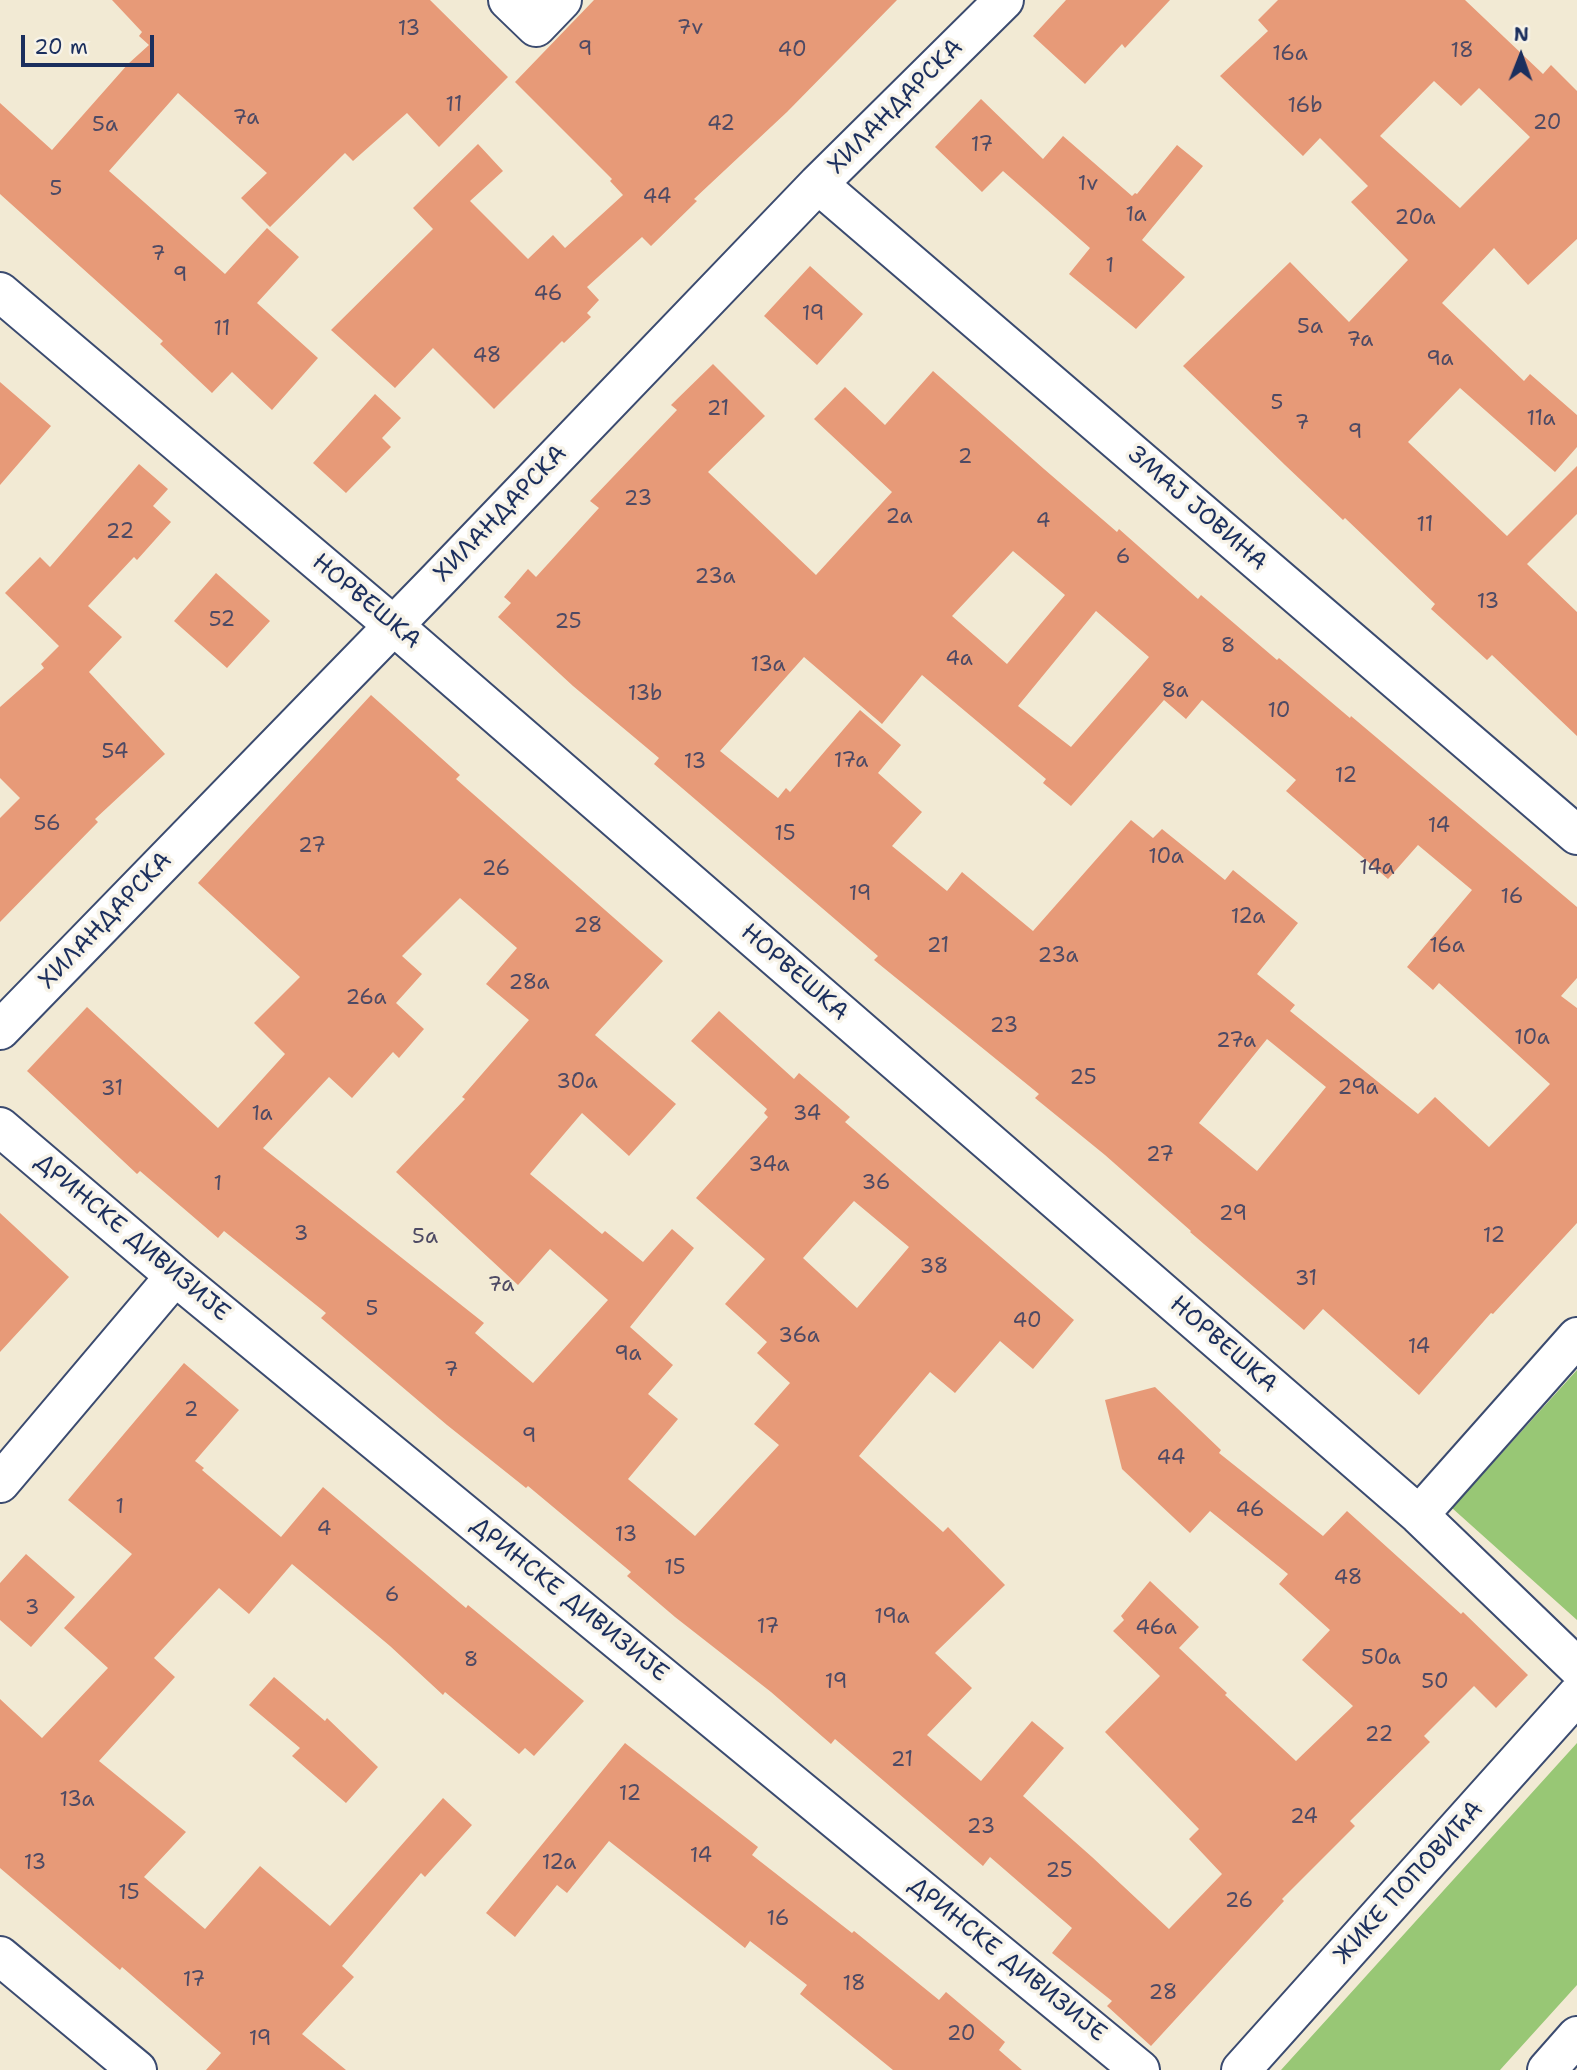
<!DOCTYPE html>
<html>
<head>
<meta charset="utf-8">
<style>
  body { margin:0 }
  #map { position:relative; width:1577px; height:2070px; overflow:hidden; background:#f2ead4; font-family:"Shantell Sans",sans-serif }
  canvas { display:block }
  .north { position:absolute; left:1486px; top:21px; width:70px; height:70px; -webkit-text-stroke:5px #f7f3e8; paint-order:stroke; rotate:1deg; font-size:19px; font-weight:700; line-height:28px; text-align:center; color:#1b2f5e }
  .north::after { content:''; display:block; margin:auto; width:24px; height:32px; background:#1b2f5e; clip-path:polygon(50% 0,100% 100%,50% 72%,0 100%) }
  .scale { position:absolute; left:21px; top:35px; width:133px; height:32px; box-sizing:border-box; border:4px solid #1b2f5e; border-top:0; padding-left:9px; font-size:21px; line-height:24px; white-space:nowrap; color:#1b2f5e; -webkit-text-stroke:5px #f7f3e8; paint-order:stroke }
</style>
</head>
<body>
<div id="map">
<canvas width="1577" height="2070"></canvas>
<div class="north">N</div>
<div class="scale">20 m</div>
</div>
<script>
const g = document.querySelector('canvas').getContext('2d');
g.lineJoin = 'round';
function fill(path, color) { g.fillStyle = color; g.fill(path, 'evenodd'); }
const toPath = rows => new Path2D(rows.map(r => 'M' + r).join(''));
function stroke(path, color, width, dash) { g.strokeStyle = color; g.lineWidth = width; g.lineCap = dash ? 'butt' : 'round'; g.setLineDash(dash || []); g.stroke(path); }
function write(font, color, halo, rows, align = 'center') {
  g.font = font + ' "Shantell Sans",sans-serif'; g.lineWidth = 7; g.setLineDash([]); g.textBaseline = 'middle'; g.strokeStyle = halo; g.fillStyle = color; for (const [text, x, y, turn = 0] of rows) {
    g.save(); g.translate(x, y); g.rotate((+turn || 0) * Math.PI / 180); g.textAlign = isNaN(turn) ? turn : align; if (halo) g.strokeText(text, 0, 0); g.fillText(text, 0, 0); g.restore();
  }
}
fill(toPath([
  [1577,1370,1577,1620,1452,1508],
  [1577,1743,1577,1985,1500,2070,1281,2070]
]), '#98c775');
fill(toPath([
  [112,0,430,0,508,77,439,147,407,113,353,161,345,153,270,227,241,198,267,173,178,93,109,171,225,274,267,228,299,257,257,303,318,358,272,410,232,372,212,393,160,344,163,341,0,194,0,103,52,150,128,64,149,45,139,36,142,32],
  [594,0,897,0,787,112,694,199,697,201,651,246,642,237,587,287,599,300,587,313,591,317,564,343,562,341,494,409,433,348,395,388,331,330,433,229,413,208,478,144,503,171,470,201,528,259,553,235,565,248,623,195,610,181,612,179,515,82],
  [1066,0,1170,0,1125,48,1122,44,1085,84,1033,36],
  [1278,0,1465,0,1543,74,1551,65,1577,91,1577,239,1528,285,1494,248,1442,303,1524,381,1530,374,1577,415,1577,447,1555,472,1460,388,1408,442,1507,536,1577,466,1577,514,1527,564,1577,612,1577,736,1492,655,1487,660,1431,609,1435,604,1345,518,1343,520,1285,465,1183,366,1290,262,1349,322,1408,260,1351,202,1368,186,1320,138,1303,156,1220,76,1268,31,1258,20],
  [1434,81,1461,106,1479,88,1530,137,1460,208,1380,136],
  [981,99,1043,159,1063,136,1132,196,1135,193,1137,194,1177,145,1203,166,1142,240,1185,277,1136,329,1069,274,1090,248,1003,171,982,192,935,147],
  [810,266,863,314,817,365,764,316],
  [713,364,765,416,708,472,816,575,892,492,814,419,845,387,885,425,933,371,1044,469,1117,532,1119,529,1198,599,1201,595,1277,660,1279,658,1350,718,1351,716,1577,907,1577,978,1561,996,1577,1008,1577,1223,1493,1314,1491,1313,1419,1395,1323,1309,1304,1330,1190,1232,1191,1231,1105,1155,1035,1098,1039,1094,874,960,878,956,654,764,659,758,573,686,498,617,511,603,504,597,528,569,536,577,599,508,590,501,677,410,671,405],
  [1013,551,1065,595,1007,664,952,616],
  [1096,611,1149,657,1071,747,1018,706],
  [804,657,882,724,922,675,1046,779,1043,783,1071,806,1164,700,1186,719,1202,700,1296,780,1286,791,1388,879,1418,845,1472,890,1407,967,1433,990,1439,983,1550,1084,1489,1147,1435,1097,1418,1114,1290,1011,1295,1005,1257,974,1298,923,1233,870,1225,880,1162,829,1153,838,1131,820,1033,931,962,872,947,891,892,846,922,812,878,773,901,745,860,710,790,792,786,788,778,798,720,751],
  [1267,1039,1326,1087,1257,1171,1199,1123],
  [0,382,51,426,0,485],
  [375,394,401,418,382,438,391,447,346,493,313,463],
  [139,464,168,489,153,506,171,522,137,560,134,557,88,606,122,637,89,672,165,754,95,819,98,822,0,922,0,818,20,798,0,778,0,707,44,668,41,664,59,646,5,593,40,557,50,567],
  [216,573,270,621,227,668,174,621],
  [371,695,460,775,456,779,663,961,595,1035,676,1104,629,1156,582,1113,530,1174,602,1234,605,1231,643,1262,672,1229,694,1248,630,1327,673,1365,648,1394,678,1419,628,1479,695,1536,779,1445,754,1424,790,1383,757,1353,767,1342,725,1304,765,1259,696,1198,768,1117,764,1113,767,1109,691,1041,719,1011,794,1079,799,1073,850,1117,845,1122,1074,1320,1033,1369,1000,1341,955,1393,930,1372,859,1456,943,1532,948,1527,1005,1585,935,1653,972,1688,927,1735,981,1781,1032,1721,1064,1748,1023,1796,1092,1857,1169,1929,1222,1874,1189,1839,1199,1829,1105,1732,1160,1676,1113,1631,1124,1620,1121,1616,1150,1581,1199,1627,1179,1648,1227,1693,1225,1695,1296,1761,1353,1706,1302,1660,1330,1630,1279,1584,1288,1574,1210,1511,1190,1533,1122,1469,1105,1400,1155,1387,1221,1450,1219,1453,1323,1536,1347,1511,1461,1614,1463,1612,1528,1675,1496,1708,1474,1686,1424,1736,1430,1742,1350,1821,1355,1826,1282,1899,1284,1901,1151,2046,1107,2006,1112,2001,1052,1953,1072,1928,990,1857,983,1866,835,1739,831,1744,771,1692,675,1617,627,1576,631,1572,528,1486,526,1488,447,1425,321,1318,326,1313,224,1231,218,1238,140,1171,137,1174,27,1071,87,1007,218,1128,285,1054,254,1023,300,977,198,883],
  [460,898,517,948,486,984,529,1020,462,1097,465,1099,396,1172,518,1285,550,1249,608,1300,533,1383,475,1333,484,1323,263,1148,329,1077,352,1098,393,1052,399,1058,424,1029,396,1003,422,974,402,956],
  [854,1201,909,1247,857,1308,803,1258],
  [0,1213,69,1277,0,1352],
  [184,1363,239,1410,195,1461,204,1468,202,1470,281,1537,323,1487,466,1608,468,1605,584,1701,534,1756,525,1748,519,1754,445,1692,443,1695,390,1646,292,1564,249,1614,219,1588,154,1658,175,1677,99,1761,186,1832,144,1877,205,1929,260,1866,330,1926,443,1798,472,1825,425,1877,421,1873,342,1966,354,1977,302,2034,346,2070,206,2070,221,2053,122,1967,120,1970,0,1868,0,1699,42,1738,108,1668,64,1628,132,1554,68,1500],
  [26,1554,75,1597,31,1647,0,1620,0,1583],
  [274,1677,325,1721,327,1718,378,1767,346,1803,292,1756,300,1748,249,1705],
  [625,1743,758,1847,752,1855,852,1933,854,1931,939,2000,946,1992,1005,2042,999,2050,1022,2070,893,2070,800,1994,807,1985,750,1941,745,1948,609,1841,567,1893,557,1885,515,1937,486,1913]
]), '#e79a78');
const minor = toPath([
  [508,0,536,27,562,0],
  [818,184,1577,835],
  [0,292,394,626,1419,1515,1577,1667],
  [0,1030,436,582,818,184,1004,0],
  [0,1127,175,1276,1140,2070],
  [0,1483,175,1276],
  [1419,1515,1577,1337],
  [0,1956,137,2070],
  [1241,2070,1577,1695],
  [1547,2070,1577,2036]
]);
stroke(minor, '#3b4b70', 42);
stroke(minor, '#fff', 38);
write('21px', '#4e4a64', null, [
  ["7v",690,29],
  ["13",409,30],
  ["9",585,50],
  ["40",792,51],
  ["18",1462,52],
  ["16a",1290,55],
  ["11",454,106],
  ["16b",1305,107],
  ["7a",246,119],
  ["20",1547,124],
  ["42",721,125],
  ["5a",105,126],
  ["17",982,146],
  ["1v",1088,185],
  ["5",56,190],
  ["44",657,198],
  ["1a",1136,216],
  ["20a",1415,219],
  ["7",158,255],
  ["1",1110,267],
  ["9",180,276],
  ["46",548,295],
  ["19",813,315],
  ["5a",1310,328],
  ["11",222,330],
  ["7a",1360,341],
  ["48",487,357],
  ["9a",1440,360],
  ["5",1277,404],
  ["21",718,410],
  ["11a",1541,420],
  ["7",1302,424],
  ["9",1355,433],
  ["2",965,458],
  ["23",638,500],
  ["2a",899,518],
  ["4",1043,522],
  ["11",1425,526],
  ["22",120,533],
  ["6",1123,558],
  ["23a",715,578],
  ["13",1488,603],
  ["52",222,621],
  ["25",568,623],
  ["8",1228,647],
  ["4a",959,660],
  ["13a",768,666],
  ["8a",1175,692],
  ["13b",645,695],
  ["10",1279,712],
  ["54",115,753],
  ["17a",851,762],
  ["13",695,763],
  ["12",1346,777],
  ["56",47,825],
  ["14",1439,827],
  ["15",785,835],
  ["27",312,847],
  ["10a",1166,858],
  ["14a",1377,869],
  ["26",496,870],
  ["19",860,895],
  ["16",1512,898],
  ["12a",1248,918],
  ["28",588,927],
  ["21",938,947],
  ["16a",1447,947],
  ["23a",1058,957],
  ["28a",529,984],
  ["26a",366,999],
  ["23",1004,1027],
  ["10a",1532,1039],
  ["27a",1236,1042],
  ["25",1083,1079],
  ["30a",577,1083],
  ["29a",1358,1089],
  ["31",112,1090],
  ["1a",262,1115],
  ["34",807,1115],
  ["27",1160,1156],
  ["34a",769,1166],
  ["36",876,1184],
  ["1",218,1185],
  ["29",1233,1215],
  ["3",301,1235],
  ["12",1494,1237],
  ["5a",425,1238],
  ["38",934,1268],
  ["31",1306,1280],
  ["7a",501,1286],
  ["5",372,1310],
  ["40",1027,1322],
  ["36a",799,1337],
  ["14",1419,1348],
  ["9a",628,1355],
  ["7",451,1371],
  ["2",191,1411],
  ["9",529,1437],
  ["44",1171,1459],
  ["1",120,1508],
  ["46",1250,1511],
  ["4",324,1530],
  ["13",626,1536],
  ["15",675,1569],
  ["48",1348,1579],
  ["6",392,1596],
  ["3",32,1609],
  ["19a",892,1618],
  ["17",768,1628],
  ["46a",1156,1629],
  ["50a",1381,1659],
  ["8",471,1661],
  ["19",836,1683],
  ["50",1435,1683],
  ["22",1379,1736],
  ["21",902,1761],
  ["12",630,1795],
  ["13a",77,1801],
  ["24",1304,1818],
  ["23",981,1828],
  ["14",701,1857],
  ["13",35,1864],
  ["12a",559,1864],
  ["25",1059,1872],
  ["15",129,1894],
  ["26",1239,1902],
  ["16",778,1920],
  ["17",194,1981],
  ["18",854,1985],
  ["28",1163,1994],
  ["20",961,2035],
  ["19",260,2040]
]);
write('24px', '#1b2f5e', '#f7f3e8', [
  ["ХИЛАНДАРСКА",896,107,-45],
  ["ЗМАЈ ЈОВИНА",1197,509,41],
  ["ХИЛАНДАРСКА",501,514,-46],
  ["НОРВЕШКА",366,602,40],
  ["ХИЛАНДАРСКА",106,921,-46],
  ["НОРВЕШКА",794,973,41],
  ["ДРИНСКЕ ДИВИЗИЈЕ",132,1238,40],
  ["НОРВЕШКА",1223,1345,41],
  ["ДРИНСКЕ ДИВИЗИЈЕ",569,1600,39],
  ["ЖИКЕ ПОПОВИЋА",1409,1883,-48],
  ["ДРИНСКЕ ДИВИЗИЈЕ",1007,1960,39]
]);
</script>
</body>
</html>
